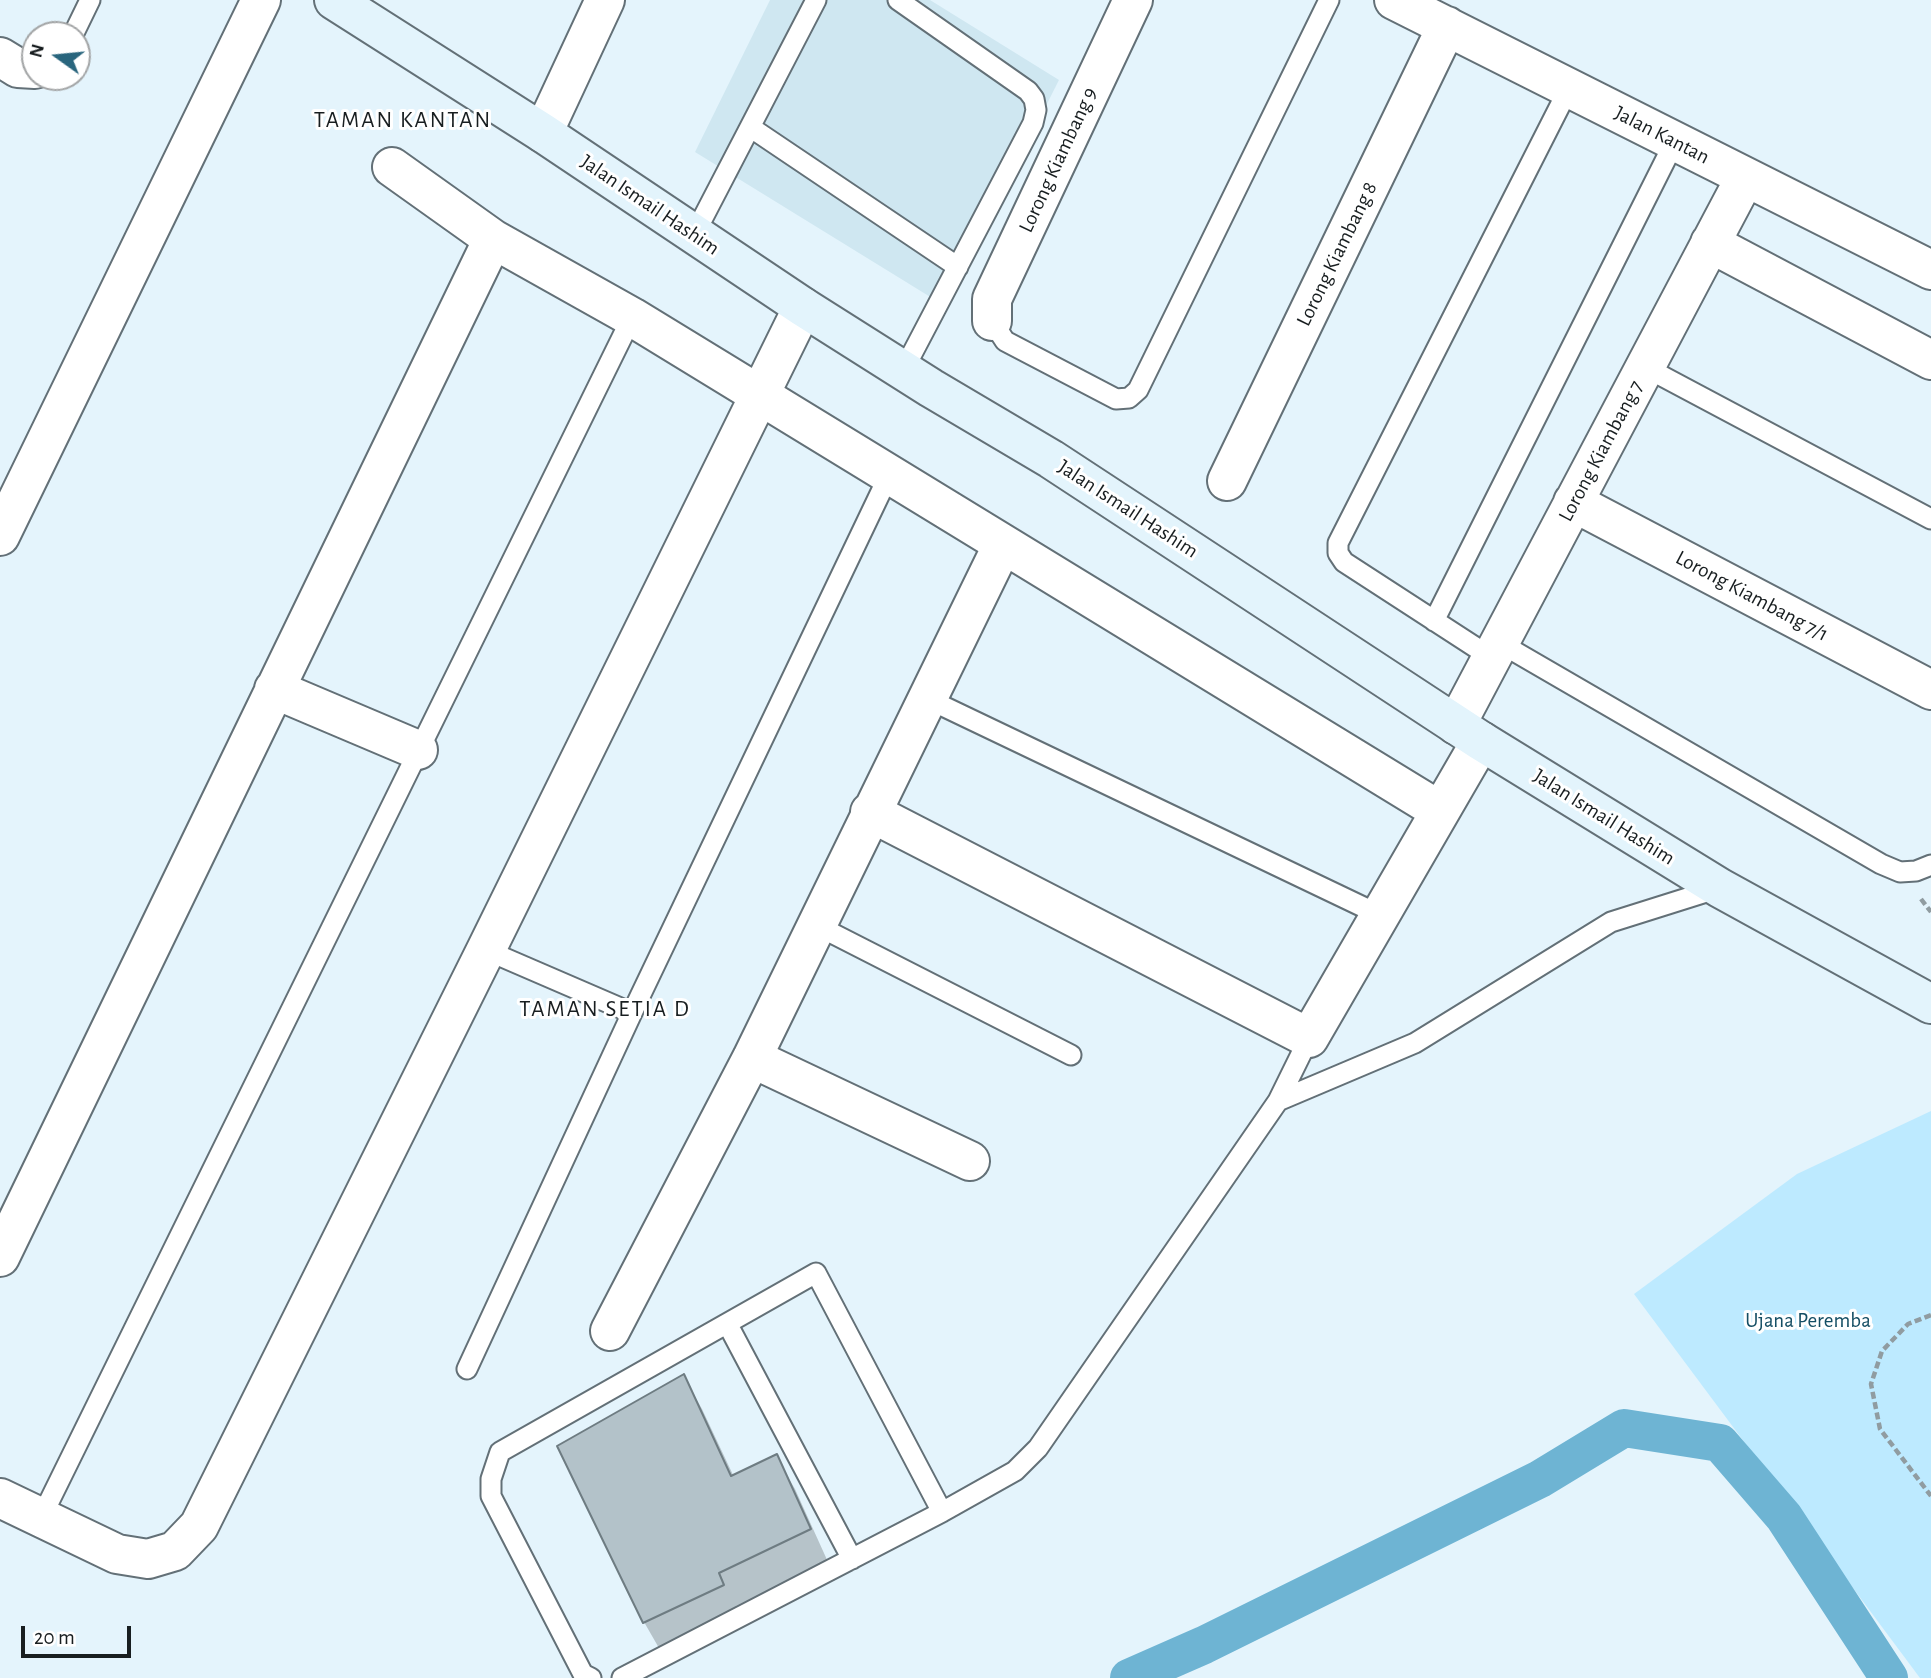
<!DOCTYPE html>
<html>
<head>
<meta charset="utf-8">
<style>
  body { margin:0 }
  #map { position:relative; width:1931px; height:1678px; overflow:hidden; background:#e4f4fc; font-family:"Alegreya Sans",sans-serif }
  canvas { display:block }
  .north { position:absolute; left:21px; top:21px; width:70px; height:70px; box-sizing:border-box; background:#fff; border:2px solid #a3a5a6; border-radius:50%; rotate:285deg; font-size:19px; font-weight:700; line-height:28px; text-align:center; color:#181e20 }
  .north::after { content:''; display:block; margin:auto; width:24px; height:32px; background:#29657d; clip-path:polygon(50% 0,100% 100%,50% 72%,0 100%) }
  .scale { position:absolute; left:21px; top:1626px; width:110px; height:32px; box-sizing:border-box; border:4px solid #181e20; border-top:0; padding-left:9px; font-size:21px; line-height:24px; white-space:nowrap; color:#181e20; -webkit-text-stroke:5px #fff; paint-order:stroke }
</style>
</head>
<body>
<div id="map">
<canvas width="1931" height="1678"></canvas>
<div class="north">N</div>
<div class="scale">20 m</div>
</div>
<script>
const g = document.querySelector('canvas').getContext('2d');
g.lineJoin = 'round';
function fill(path, color) { g.fillStyle = color; g.fill(path, 'evenodd'); }
const toPath = rows => new Path2D(rows.map(r => 'M' + r).join(''));
function stroke(path, color, width, dash) { g.strokeStyle = color; g.lineWidth = width; g.lineCap = dash ? 'butt' : 'round'; g.setLineDash(dash || []); g.stroke(path); }
function write(font, color, halo, rows, align = 'center') {
  g.font = font + ' "Alegreya Sans",sans-serif'; g.lineWidth = 6; g.setLineDash([]); g.textBaseline = 'middle'; g.strokeStyle = halo; g.fillStyle = color; for (const [text, x, y, turn = 0] of rows) {
    g.save(); g.translate(x, y); g.rotate((+turn || 0) * Math.PI / 180); g.textAlign = isNaN(turn) ? turn : align; if (halo) g.strokeText(text, 0, 0); g.fillText(text, 0, 0); g.restore();
  }
}
fill(toPath([
  [770,0,930,0,1059,80,945,306,695,152]
]), '#cfe7f1');
fill(toPath([
  [1931,1111,1931,1678,1920,1678,1634,1294,1797,1174]
]), '#bdeaff');
fill(toPath([
  [683,1376,702,1409,734,1477,776,1457,795,1489,828,1562,736,1606,741,1618,663,1655,644,1622,560,1447]
]), '#0003');
stroke(toPath([
  [1129,1678,1204,1645,1540,1479,1624,1428,1720,1443,1784,1517,1889,1678]
]), '#6eb4d3', 38);
const building = toPath([
  [684,1374,731,1476,777,1454,811,1529,719,1573,724,1585,643,1623,557,1446,684,1374]
]);
fill(building, '#b3c2c9');
stroke(building, '#6e7c82', 2);
const lane = toPath([
  [898,0,1028,91,1034,99,1036,110,1033,123,903,371],
  [73,35,90,0],
  [750,127,958,267],
  [694,235,816,0],
  [992,321,1005,341,1116,399,1129,398,1138,390,1329,0],
  [1645,367,1931,519],
  [1434,621,1675,141],
  [1500,643,1881,864,1900,872,1916,871,1931,865],
  [1492,658,1344,562,1338,553,1338,543,1569,88],
  [926,698,1380,915],
  [816,925,1071,1055],
  [486,950,632,1013],
  [1278,1101,1415,1043,1611,922,1719,888],
  [728,1325,852,1559],
  [467,1369,632,1013,889,475],
  [41,1518,632,317],
  [591,1678,583,1674,491,1496,491,1479,500,1452,816,1273,942,1512],
  [622,1678,942,1512,1015,1471,1038,1448,1278,1101,1309,1038]
]);
const street = toPath([
  [1394,0,1931,270],
  [0,57,18,68,35,69],
  [543,133,605,0],
  [392,167,493,239,632,317,1440,811],
  [1710,243,1931,360],
  [992,321,992,299,1133,0],
  [1227,481,1447,26],
  [1573,502,1931,690],
  [0,536,261,0],
  [274,689,418,750],
  [1456,725,1745,178],
  [870,812,1309,1038,1481,741],
  [752,1058,970,1161],
  [0,1257,493,239],
  [610,1331,752,1058,1003,544],
  [0,1498,117,1554,148,1559,175,1551,199,1526,486,950,803,307]
]);
const secondary = toPath([
  [334,0,543,133,803,307,931,388,1051,459,1481,741,1720,888,1931,1004]
]);
stroke(lane, '#637077', 23);
stroke(street, '#637077', 42);
stroke(secondary, '#637077', 42);
stroke(toPath([
  [1921,899,1931,912],
  [1931,1315,1908,1324,1882,1351,1871,1384,1880,1429,1931,1496]
]), '#909ca1', 4.5, [7, 3.5]);
stroke(lane, '#fff', 19);
stroke(street, '#fff', 38);
stroke(secondary, '#e3f4fc', 38);
write('21px', '#181e20', '#fff', [
  ["Jalan Kantan",1662,135,27],
  ["Lorong Kiambang 9",1058,160,-65],
  ["Jalan Ismail Hashim",650,205,34],
  ["Lorong Kiambang 8",1337,254,-64],
  ["Lorong Kiambang 7",1601,451,-62],
  ["Jalan Ismail Hashim",1128,509,33],
  ["Lorong Kiambang 7/1",1752,596,28],
  ["Jalan Ismail Hashim",1604,817,32]
]);
write('21px', '#144e64', '#fff', [
  ["Ujana Peremba",1808,1321]
]);
g.letterSpacing = '2px';
write('23px', '#181e20', '#fff', [
  ["TAMAN KANTAN",403,120],
  ["TAMAN SETIA D",605,1009]
]);
g.letterSpacing = '0px';
</script>
</body>
</html>
